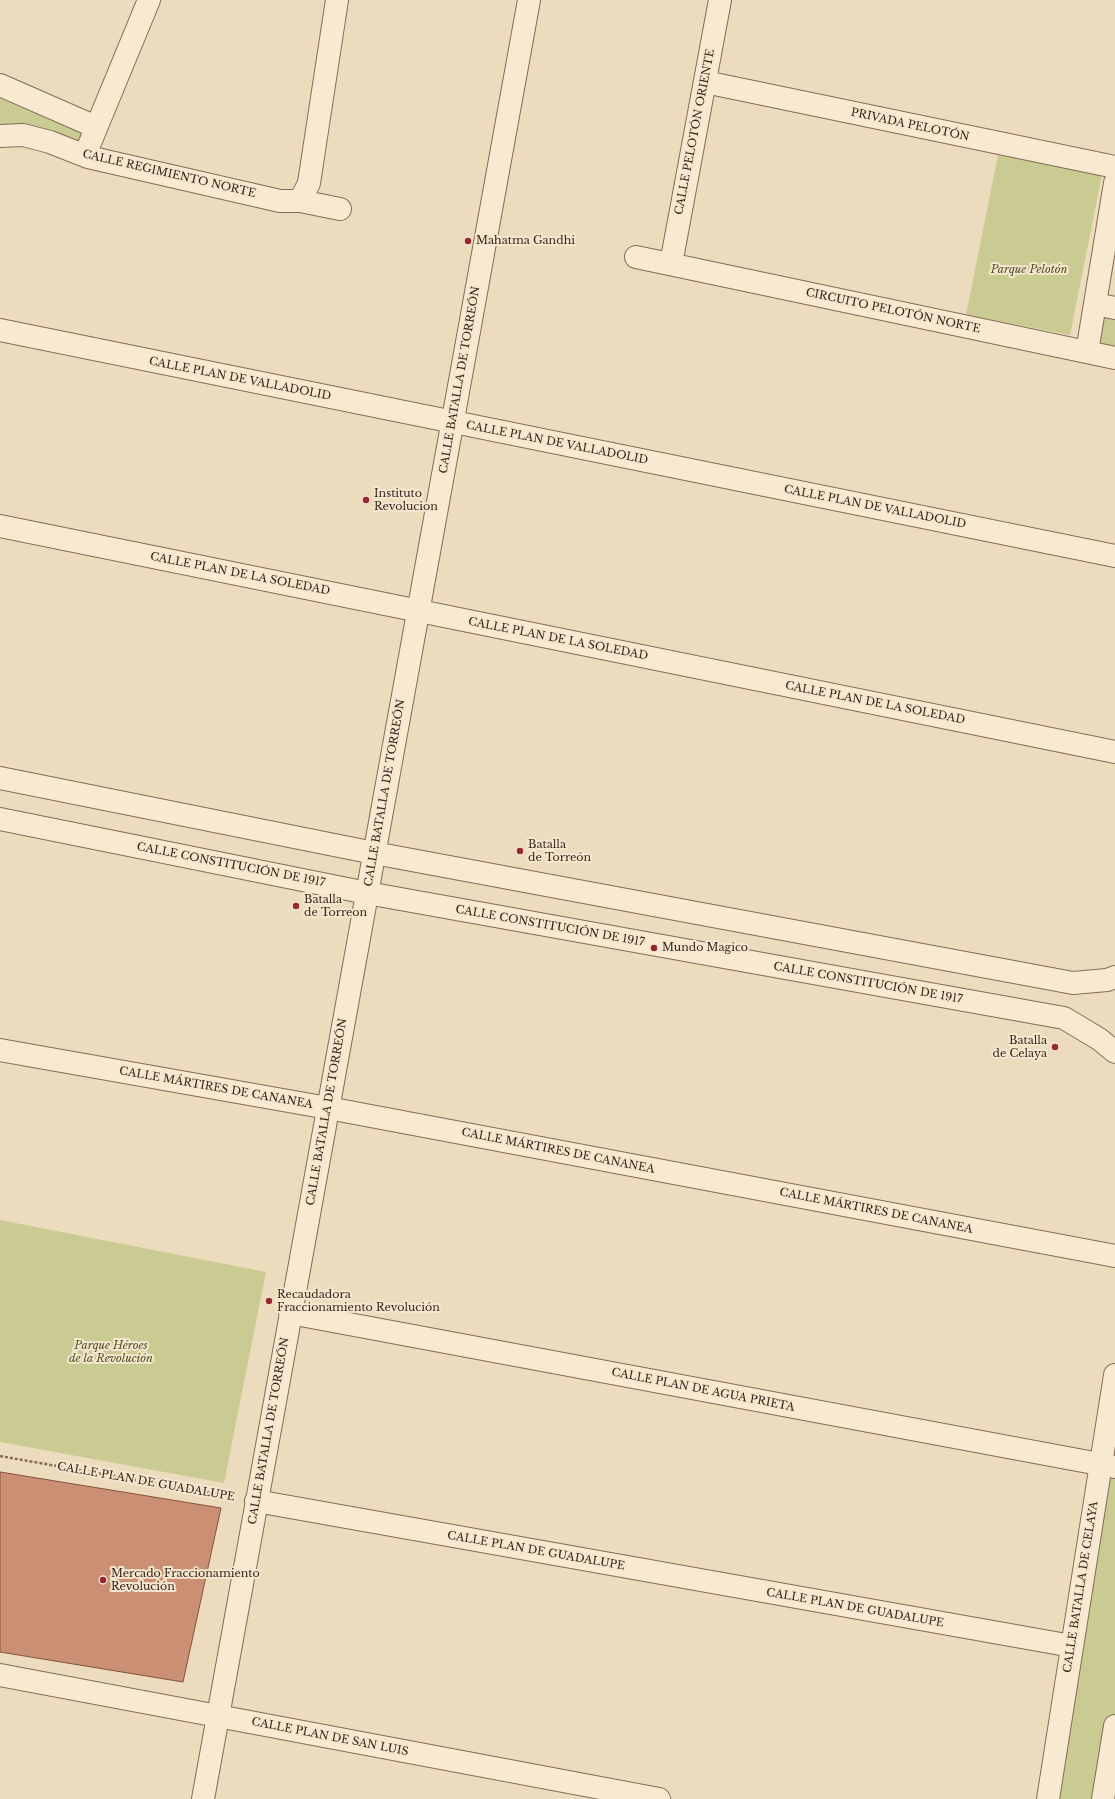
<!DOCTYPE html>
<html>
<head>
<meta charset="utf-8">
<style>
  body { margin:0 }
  canvas { display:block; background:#eddbbe }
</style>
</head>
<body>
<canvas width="1115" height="1799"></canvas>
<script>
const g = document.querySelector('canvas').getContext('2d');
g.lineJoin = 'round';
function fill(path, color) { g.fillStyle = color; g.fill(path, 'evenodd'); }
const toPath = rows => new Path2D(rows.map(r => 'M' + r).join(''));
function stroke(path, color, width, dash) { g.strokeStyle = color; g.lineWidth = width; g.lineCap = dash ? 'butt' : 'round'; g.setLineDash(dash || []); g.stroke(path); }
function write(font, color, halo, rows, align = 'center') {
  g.font = font + ' "Libre Baskerville",serif'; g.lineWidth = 4; g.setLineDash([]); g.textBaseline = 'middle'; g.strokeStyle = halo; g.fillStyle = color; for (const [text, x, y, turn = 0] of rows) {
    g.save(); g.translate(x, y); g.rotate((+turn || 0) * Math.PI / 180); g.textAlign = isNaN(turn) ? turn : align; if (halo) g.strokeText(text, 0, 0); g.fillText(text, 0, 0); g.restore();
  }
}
fill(toPath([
  [0,90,96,127,85,155,0,136],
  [998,155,1102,175,1070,335,966,315],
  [1098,311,1115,314,1115,358,1087,352],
  [0,1220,266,1272,224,1483,0,1442],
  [1115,1402,1115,1726,1103,1799,1054,1799]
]), '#cacb93');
const building = toPath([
  [0,1472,221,1508,183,1682,0,1652,0,1472]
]);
fill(building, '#cb9074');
stroke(building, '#84523d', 1);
const minor = toPath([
  [705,82,1115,167],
  [0,85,96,127],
  [0,136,23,135,50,142,88,157,280,201,300,201,340,209],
  [85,155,149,0],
  [300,201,309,183,337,0],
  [636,257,1115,358],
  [671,264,720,0],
  [1095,304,1115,308],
  [0,330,1115,556],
  [1087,352,1115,183],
  [0,526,1115,752],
  [0,1050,328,1108,1115,1256],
  [290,1313,1115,1467],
  [256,1501,1072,1646],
  [0,1675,659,1799],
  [203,1799,529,0]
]);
const tertiary = toPath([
  [0,778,374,853,1073,983,1107,980,1115,977],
  [0,819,367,893,1064,1018,1099,1039,1115,1052],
  [1048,1799,1115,1375],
  [1103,1799,1115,1726]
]);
stroke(minor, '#856b57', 24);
stroke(tertiary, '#856b57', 24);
stroke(toPath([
  [0,1456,232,1497]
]), '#856b57', 2.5, [3, 2]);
stroke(minor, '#f8e9d1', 22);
stroke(tertiary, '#f8e9d1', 22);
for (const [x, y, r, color] of [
  [468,241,4,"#942833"],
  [366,500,4,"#942833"],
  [520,851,4,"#942833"],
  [296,906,4,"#942833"],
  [654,948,4,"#942833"],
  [1055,1047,4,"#942833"],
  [269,1301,4,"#942833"],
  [103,1580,4,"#942833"]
]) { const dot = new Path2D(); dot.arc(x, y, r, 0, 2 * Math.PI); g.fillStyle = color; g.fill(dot); stroke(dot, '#f5e6ce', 1.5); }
write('11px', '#35251c', '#f5e6ce', [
  ["PRIVADA PELOTÓN",910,125,12],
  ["CALLE PELOTÓN ORIENTE",695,132,-79],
  ["CALLE REGIMIENTO NORTE",169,174,13],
  ["CIRCUITO PELOTÓN NORTE",893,311,12],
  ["CALLE PLAN DE VALLADOLID",240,379,11],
  ["CALLE BATALLA DE TORREÓN",460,380,-80],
  ["CALLE PLAN DE VALLADOLID",557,443,11],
  ["CALLE PLAN DE VALLADOLID",875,507,11],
  ["CALLE PLAN DE LA SOLEDAD",240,574,11],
  ["CALLE PLAN DE LA SOLEDAD",558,639,11],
  ["CALLE PLAN DE LA SOLEDAD",875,703,11],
  ["CALLE BATALLA DE TORREÓN",385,793,-80],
  ["CALLE CONSTITUCIÓN DE 1917",231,865,11],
  ["CALLE CONSTITUCIÓN DE 1917",550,926,10],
  ["CALLE CONSTITUCIÓN DE 1917",868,983,10],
  ["CALLE MÁRTIRES DE CANANEA",216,1088,10],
  ["CALLE BATALLA DE TORREÓN",327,1112,-80],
  ["CALLE MÁRTIRES DE CANANEA",558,1151,11],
  ["CALLE MÁRTIRES DE CANANEA",876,1211,11],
  ["CALLE PLAN DE AGUA PRIETA",703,1390,11],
  ["CALLE BATALLA DE TORREÓN",269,1431,-80],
  ["CALLE PLAN DE GUADALUPE",146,1482,10],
  ["CALLE PLAN DE GUADALUPE",536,1551,10],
  ["CALLE BATALLA DE CELAYA",1081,1587,-81],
  ["CALLE PLAN DE GUADALUPE",855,1608,10],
  ["CALLE PLAN DE SAN LUIS",330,1737,11]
]);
write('11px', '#35251c', '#f5e6ce', [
  ["Mahatma Gandhi",476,241],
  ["Instituto",374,494],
  ["Revolucion",374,507],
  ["Batalla",528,845],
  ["de Torreón",528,858],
  ["Batalla",304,900],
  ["de Torreon",304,913],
  ["Mundo Magico",662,948],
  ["Batalla",1047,1041,"right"],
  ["de Celaya",1047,1054,"right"],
  ["Recaudadora",277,1295],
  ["Fraccionamiento Revolución",277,1308],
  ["Mercado Fraccionamiento",111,1574],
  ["Revolución",111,1587]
], 'left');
write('italic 11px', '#4a5122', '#f5e6ce', [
  ["Parque Pelotón",1029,270],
  ["Parque Héroes",111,1346],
  ["de la Revolución",111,1359]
]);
</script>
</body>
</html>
